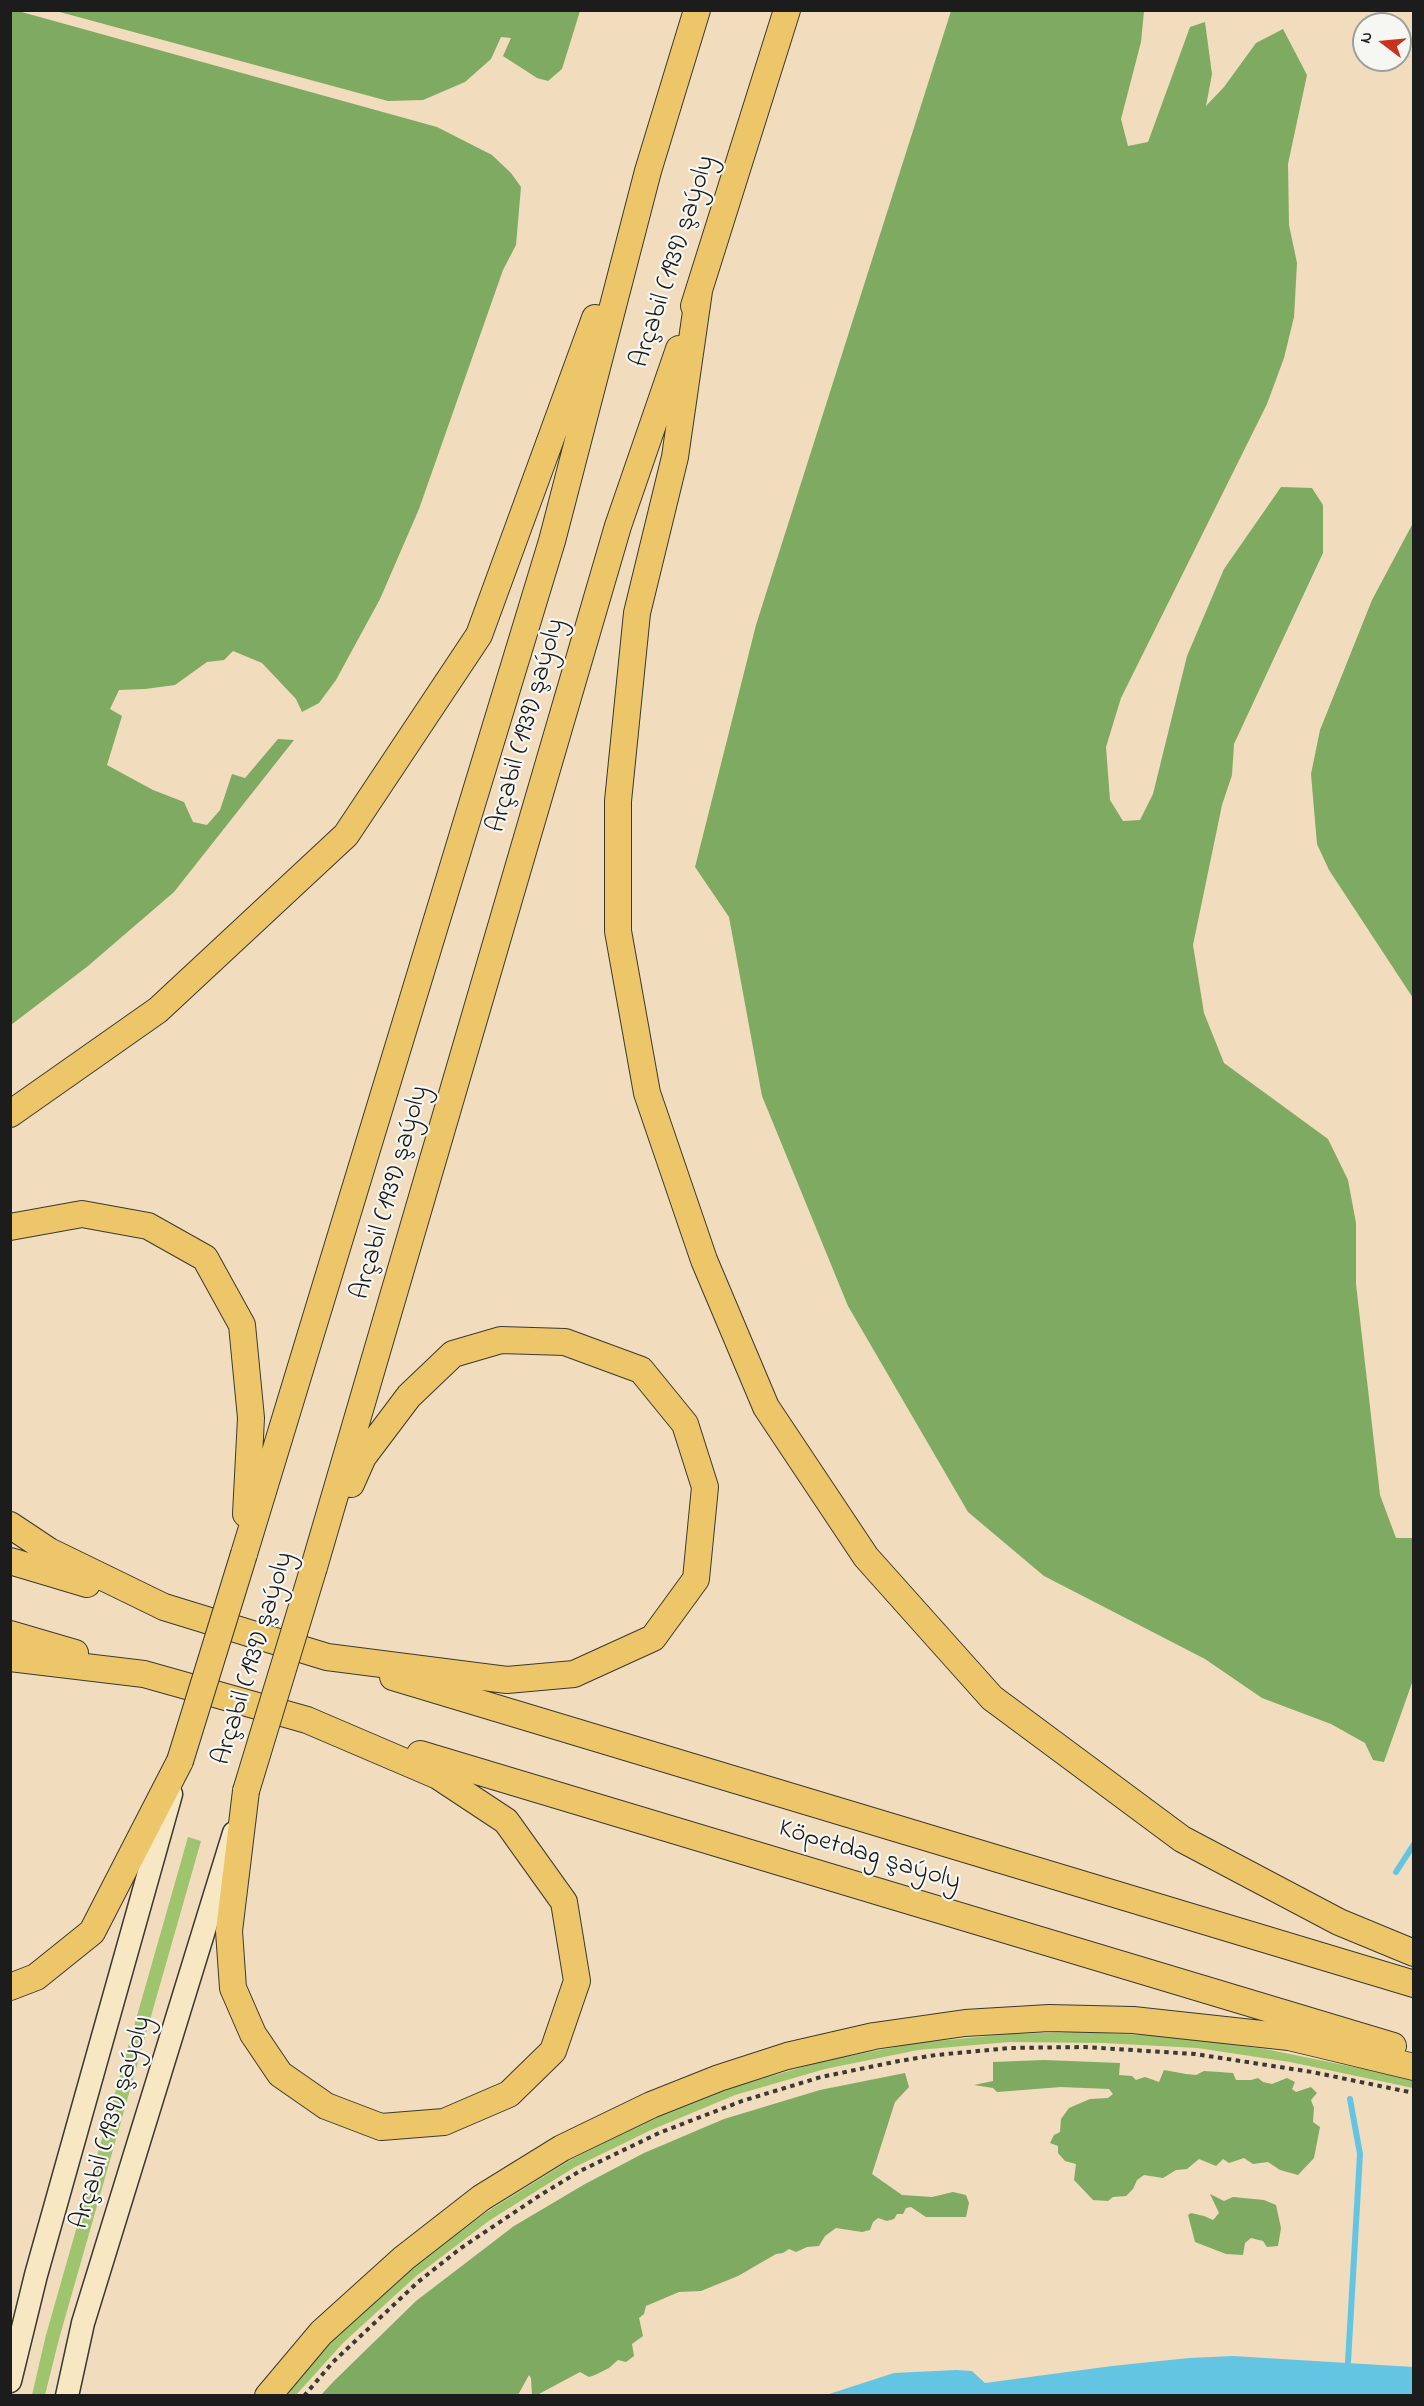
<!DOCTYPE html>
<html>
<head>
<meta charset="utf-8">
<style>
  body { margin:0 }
  #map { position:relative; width:1424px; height:2406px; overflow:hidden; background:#f1dcbd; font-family:"Indie Flower",sans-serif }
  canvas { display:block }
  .frame { position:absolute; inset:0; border:12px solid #1c1c1c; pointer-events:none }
  .north { position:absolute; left:1352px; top:12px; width:60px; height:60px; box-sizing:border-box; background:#f6f6f2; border:2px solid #9f9f9c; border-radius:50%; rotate:286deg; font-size:16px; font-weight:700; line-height:24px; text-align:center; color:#1c1c1c }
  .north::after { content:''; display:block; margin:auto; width:21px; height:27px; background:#c8321e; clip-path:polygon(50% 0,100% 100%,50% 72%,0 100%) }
</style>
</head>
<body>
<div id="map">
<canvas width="1424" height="2406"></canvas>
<div class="frame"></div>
<div class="north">N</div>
</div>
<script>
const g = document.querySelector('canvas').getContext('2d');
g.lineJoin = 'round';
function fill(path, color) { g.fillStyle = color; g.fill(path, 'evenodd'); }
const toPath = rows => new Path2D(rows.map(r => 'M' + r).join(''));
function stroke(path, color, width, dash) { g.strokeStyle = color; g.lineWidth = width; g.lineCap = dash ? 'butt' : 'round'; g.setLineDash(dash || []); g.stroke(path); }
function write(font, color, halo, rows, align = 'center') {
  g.font = font + ' "Indie Flower",sans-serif'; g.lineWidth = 4.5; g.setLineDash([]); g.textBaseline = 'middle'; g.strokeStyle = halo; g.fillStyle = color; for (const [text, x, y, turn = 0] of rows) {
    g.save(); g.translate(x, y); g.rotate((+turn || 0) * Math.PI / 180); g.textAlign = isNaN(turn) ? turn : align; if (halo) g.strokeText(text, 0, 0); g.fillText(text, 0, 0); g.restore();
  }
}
fill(toPath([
  [188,1837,201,1841,59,2339,45,2395,32,2395,46,2335],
  [1076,2032,1166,2036,1265,2049,1413,2079,1413,2088,1290,2062,1197,2048,1104,2043,1009,2042,918,2050,825,2069,735,2095,651,2130,575,2167,490,2220,415,2277,343,2343,296,2395,284,2396,337,2336,409,2270,485,2213,572,2159,648,2121,734,2087,823,2061,916,2043,1009,2034]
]), '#9ec46e');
fill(toPath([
  [18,11,437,127,492,155,511,173,521,187,516,245,503,270,419,509,380,599,336,680,319,703,302,712,296,699,262,663,233,651,224,660,207,662,175,685,145,689,119,690,110,709,122,716,107,765,153,790,184,802,193,822,207,825,220,810,232,774,245,778,278,739,294,740,174,892,88,966,11,1025,10,11],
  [56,11,580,11,562,69,548,81,537,78,503,56,511,38,501,37,491,59,465,82,423,100,388,101],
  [951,11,1144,11,1141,42,1121,119,1128,146,1148,142,1190,27,1205,22,1212,74,1206,106,1224,87,1256,43,1283,29,1307,75,1288,164,1289,225,1297,263,1294,317,1284,358,1267,404,1121,698,1106,747,1110,800,1123,821,1140,820,1153,794,1187,656,1224,569,1281,487,1312,488,1323,505,1323,553,1234,744,1232,775,1222,805,1193,945,1204,1013,1224,1063,1328,1139,1348,1180,1356,1223,1356,1284,1380,1495,1396,1538,1413,1538,1413,1680,1384,1762,1373,1760,1365,1743,1331,1724,1262,1698,1205,1659,1044,1576,968,1512,848,1306,762,1096,729,917,695,867,756,625],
  [1413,523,1413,998,1329,870,1317,844,1311,774,1320,730,1372,600],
  [1044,2060,1120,2063,1119,2075,1132,2076,1136,2080,1145,2077,1159,2082,1164,2070,1186,2074,1196,2075,1204,2071,1233,2073,1236,2080,1251,2080,1258,2078,1263,2082,1272,2084,1287,2078,1295,2082,1292,2089,1296,2092,1311,2087,1317,2093,1311,2100,1314,2108,1313,2122,1320,2127,1314,2158,1298,2175,1280,2170,1268,2162,1253,2164,1244,2158,1229,2163,1223,2159,1216,2166,1199,2159,1187,2169,1176,2170,1163,2178,1144,2175,1137,2180,1133,2189,1126,2196,1113,2197,1108,2201,1093,2200,1074,2180,1076,2164,1065,2161,1058,2153,1058,2146,1050,2143,1054,2135,1060,2132,1061,2119,1069,2108,1090,2099,1108,2098,1113,2094,1109,2089,1061,2087,997,2092,993,2088,974,2085,993,2081,993,2062],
  [905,2073,909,2087,895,2102,872,2174,902,2195,932,2197,953,2192,966,2195,969,2203,966,2217,926,2217,911,2207,906,2208,903,2214,897,2214,894,2219,887,2221,878,2218,873,2222,870,2230,862,2232,836,2228,825,2236,819,2246,807,2247,796,2252,789,2249,783,2253,776,2254,738,2276,701,2291,679,2292,646,2306,644,2314,639,2318,643,2336,632,2344,634,2356,626,2362,618,2360,609,2368,595,2375,589,2377,580,2372,537,2395,532,2395,531,2378,529,2375,518,2395,321,2395,333,2382,416,2301,514,2226,585,2184,644,2153,724,2119,820,2090],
  [1210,2194,1224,2201,1233,2197,1264,2200,1276,2205,1281,2228,1278,2246,1267,2247,1263,2241,1251,2238,1245,2243,1243,2255,1226,2254,1195,2242,1188,2215,1191,2213,1204,2216,1213,2220,1219,2213]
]), '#7eaa61');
fill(toPath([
  [1233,2356,1413,2367,1413,2395,826,2395,894,2373,956,2370,972,2371,985,2383,1112,2366,1189,2358]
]), '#64c5e2');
stroke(toPath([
  [1396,1872,1414,1844],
  [1348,2362,1360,2154,1350,2099]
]), '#64c5e2', 6);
const secondary = toPath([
  [10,2381,36,2275,171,1794],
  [67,2396,83,2323,234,1833]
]);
const primary = toPath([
  [699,291,675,457,637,613,618,801,618,931,647,1093,704,1260,766,1407,866,1557,992,1698,1182,1839,1339,1922,1414,1953],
  [694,306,787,10],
  [10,1114,158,1010,346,835,479,635,595,318],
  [10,1227,82,1214,148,1226,205,1258,242,1325,251,1418,246,1514],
  [10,1525,49,1551,164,1607,327,1657,507,1680,574,1674,653,1638,696,1579,705,1487,685,1424,641,1370,565,1342,501,1340,453,1354,409,1396,363,1457,351,1484],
  [244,1554,552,541,648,171,697,10],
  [10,1561,87,1584],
  [314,1567,618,526,679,349],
  [10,1634,75,1653],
  [10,1658,144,1674,307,1720,438,1776,506,1821,564,1902,577,1981,553,2051,509,2094,444,2122,381,2127,326,2106,280,2074,253,2034,233,1988,229,1931,246,1791],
  [393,1677,1414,1984],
  [420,1754,1393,2046],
  [10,1987,36,1977,92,1932,180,1761],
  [268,2396,321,2333,404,2258,481,2198,562,2148,651,2105,719,2078,787,2056,874,2036,965,2023,1049,2018,1133,2020,1289,2037,1414,2067]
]);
stroke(secondary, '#3c3934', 25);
stroke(primary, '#3c3934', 28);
stroke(toPath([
  [304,2396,333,2362,418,2282,461,2248,542,2194,580,2171,659,2133,742,2101,821,2077,899,2061,936,2055,1010,2048,1084,2047,1195,2054,1312,2072,1414,2093]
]), '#3c3934', 4, [4.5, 4.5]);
stroke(secondary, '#f7e8c3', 22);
stroke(primary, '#ecc669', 26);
const primaryBridge = toPath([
  [180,1761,244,1554],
  [246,1791,314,1567]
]);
stroke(primaryBridge, '#3c3934', 28, []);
stroke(primaryBridge, '#ecc669', 26);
write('27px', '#1c1c1c', '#f6f6f2', [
  ["Arçabil (1939) şaýoly",675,262,-72],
  ["Arçabil (1939) şaýoly",528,726,-74],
  ["Arçabil (1939) şaýoly",392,1193,-74],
  ["Arçabil (1939) şaýoly",255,1659,-73],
  ["Köpetdag şaýoly",869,1857,17],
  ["Arçabil (1939) şaýoly",113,2123,-73]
]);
</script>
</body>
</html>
